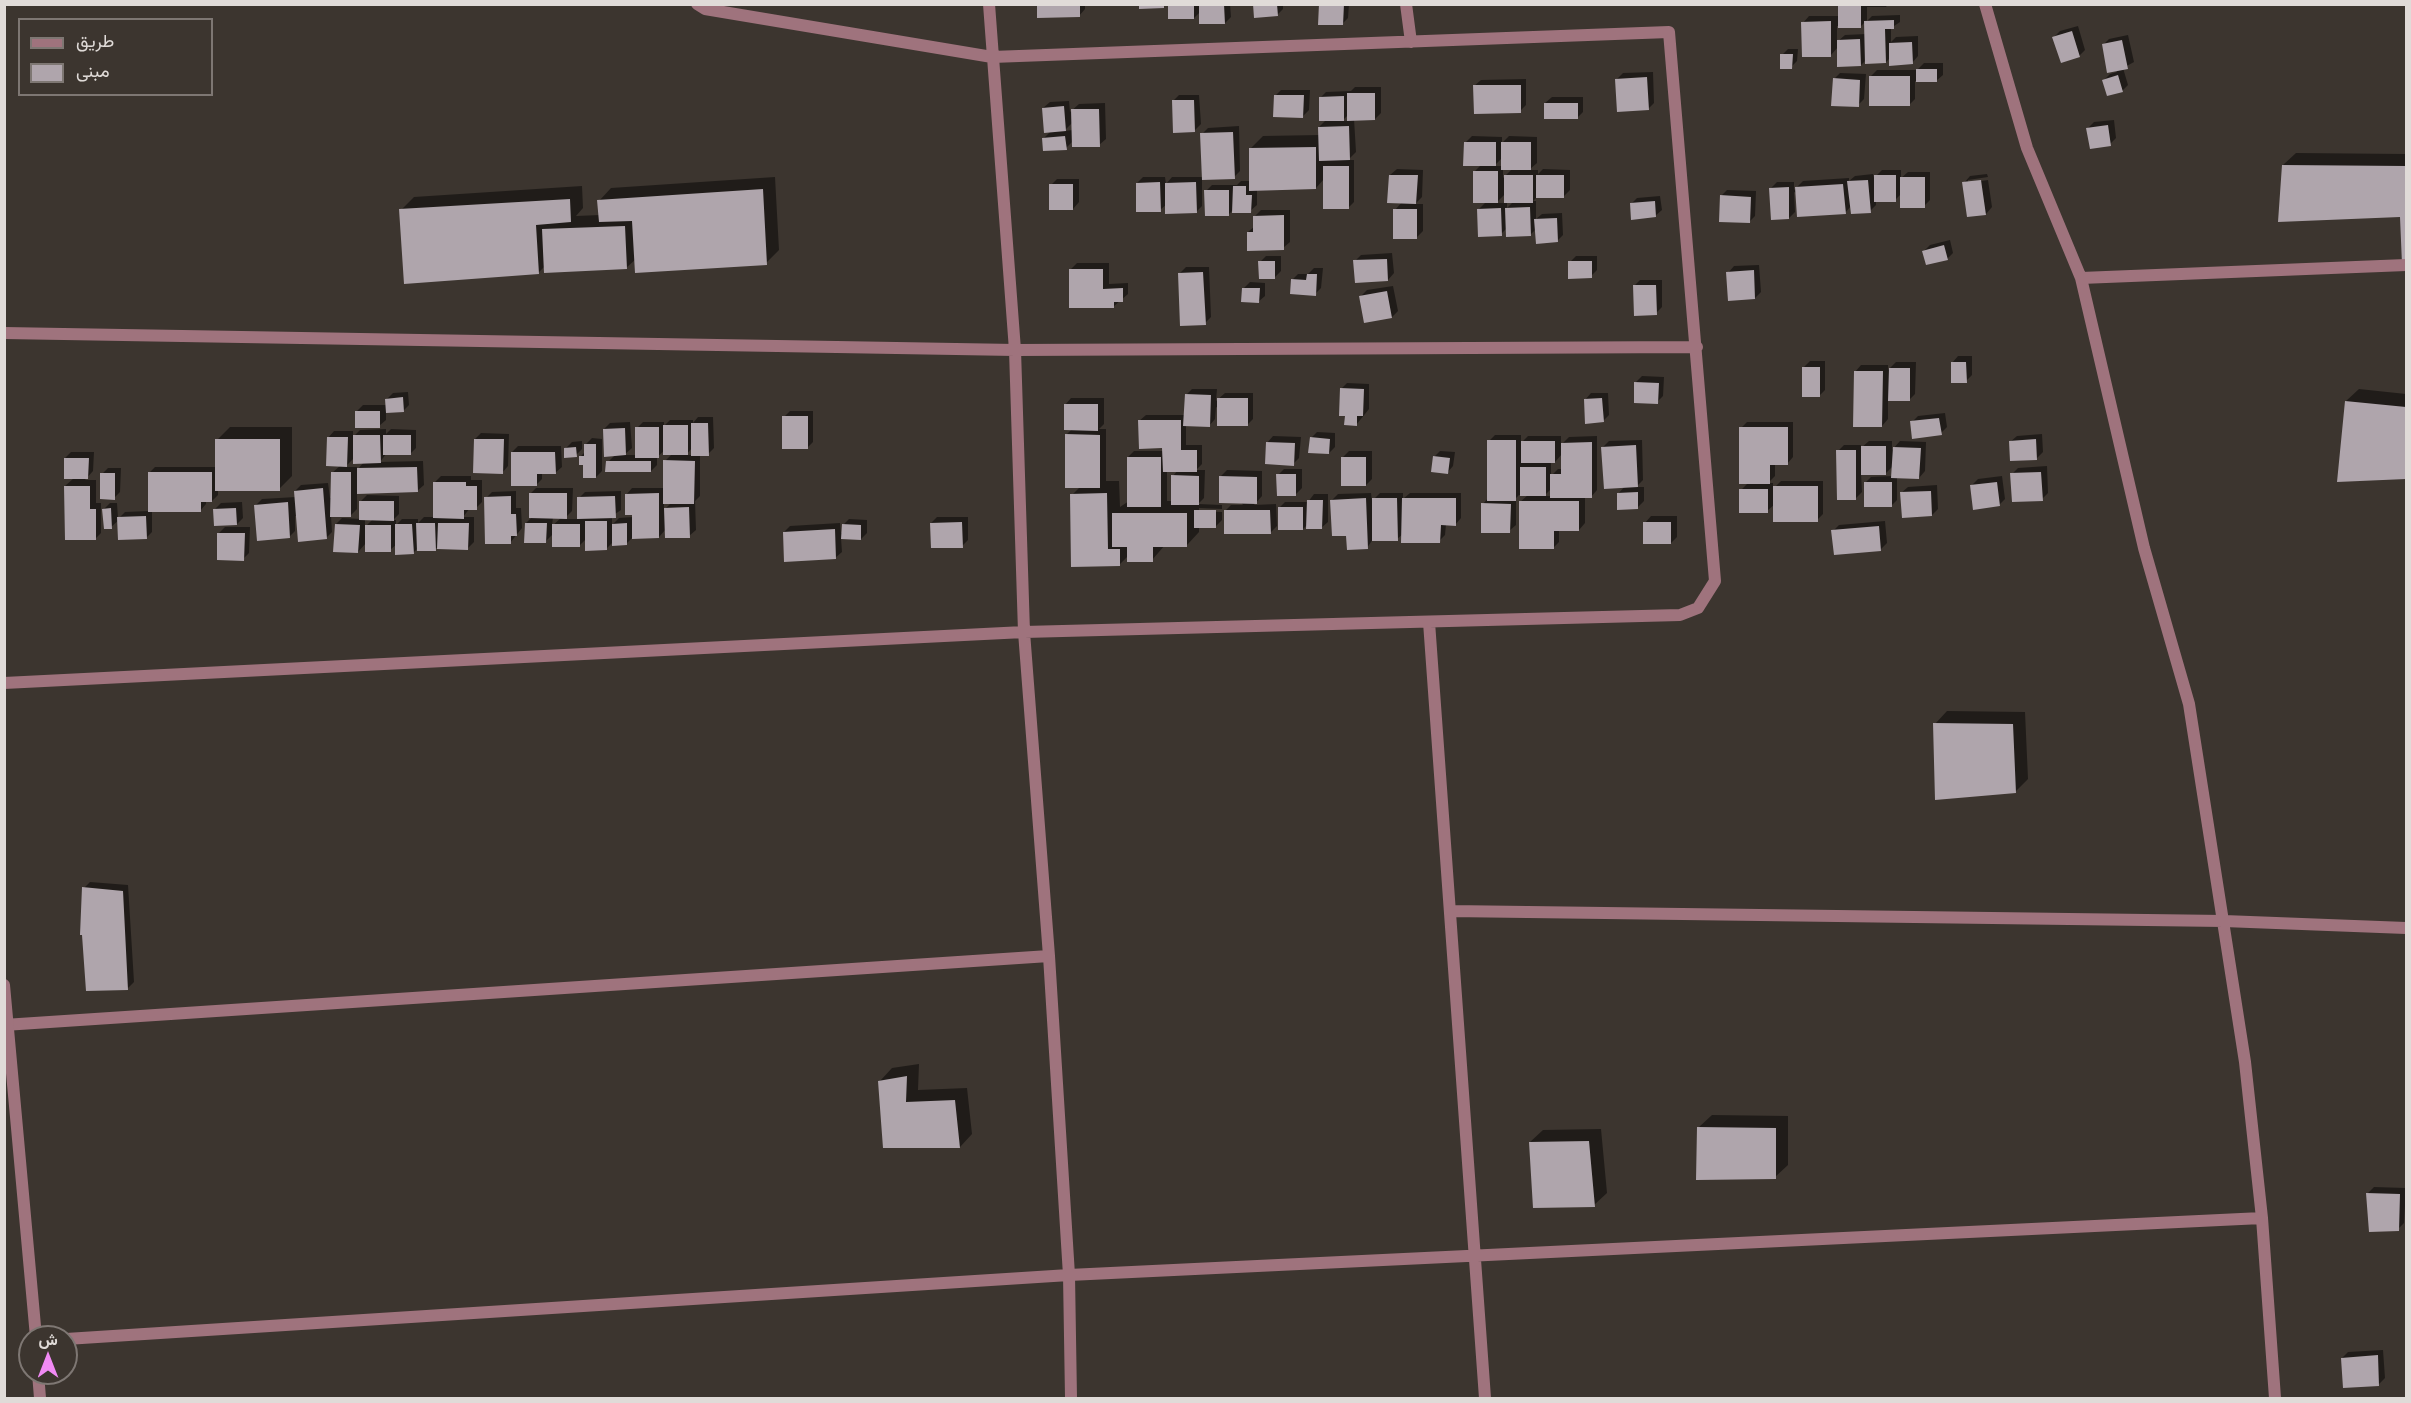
<!DOCTYPE html>
<html>
<head>
<meta charset="utf-8">
<style>
  body { margin:0 }
  #map { position:relative; width:2411px; height:1403px; overflow:hidden; background:#3c352f; font-family:"Libre Baskerville",Vazirmatn,serif }
  canvas { display:block }
  .frame { position:absolute; inset:0; border:6px solid #e0dbd8; pointer-events:none }
  .legend { position:absolute; left:18px; top:18px; width:195px; height:78px; box-sizing:border-box; background:#3c352f; border:2px solid #7e7773; margin:0; padding:8px 10px; list-style:none; font-size:18px; color:#e0dbd8 }
  .legend li { display:flex; align-items:center; gap:12px; height:30px }
  .legend b { width:30px; border:2px solid #7e7773 }
  .north { position:absolute; left:18px; top:1325px; width:60px; height:60px; box-sizing:border-box; background:#3c352f; border:2px solid #7e7773; border-radius:50%; rotate:0deg; font-size:16px; font-weight:700; line-height:24px; text-align:center; color:#e0dbd8 }
  .north::after { content:''; display:block; margin:auto; width:21px; height:27px; background:#f18af4; clip-path:polygon(50% 0,100% 100%,50% 72%,0 100%) }
</style>
</head>
<body>
<div id="map">
<canvas width="2411" height="1403"></canvas>
<div class="frame"></div>
<ul class="legend">
<li><b style="height:8px;background:#9f737d"></b>طريق</li>
<li><b style="height:16px;background:#afa5ac"></b>مبنى</li>
</ul>
<div class="north">ش</div>
</div>
<script>
const g = document.querySelector('canvas').getContext('2d');
g.lineJoin = 'round';
function fill(path, color) { g.fillStyle = color; g.fill(path, 'evenodd'); }
const toPath = rows => new Path2D(rows.map(r => 'M' + r).join(''));
function stroke(path, color, width, dash) { g.strokeStyle = color; g.lineWidth = width; g.lineCap = dash ? 'butt' : 'round'; g.setLineDash(dash || []); g.stroke(path); }
fill(toPath([
  [1038,4,1085,4,1085,9,1079,16,1039,16],
  [1169,4,1230,4,1231,17,1225,23,1200,12,1194,18],
  [1255,4,1283,4,1283,9,1277,15],
  [1320,4,1349,4,1348,18,1342,24],
  [1839,4,1888,4,1886,7,1867,7,1867,21,1872,16,1900,15,1900,22,1891,28,1891,42,1896,37,1918,36,1918,56,1912,63,1891,57,1886,62,1867,59,1861,65,1838,47,1831,55,1803,23,1809,16,1839,16],
  [1866,21,1866,34,1845,35,1837,42,1837,26,1861,26],
  [2078,26,2085,50,2079,56,2054,37,2060,31],
  [2128,35,2134,62,2123,68,2128,85,2122,91,2104,80,2110,74,2117,72,2103,45,2109,39],
  [1788,49,1798,49,1797,61,1791,67,1782,55],
  [1924,63,1943,63,1943,75,1936,81,1915,81,1915,99,1909,105,1871,76,1877,70,1917,70],
  [1653,72,1654,103,1648,109,1617,79,1623,73],
  [1840,73,1866,74,1864,99,1858,105,1834,79],
  [1526,79,1526,105,1520,111,1474,86,1481,80],
  [1355,87,1381,87,1381,113,1375,119,1354,119,1356,152,1348,160,1354,160,1354,202,1348,208,1324,179,1316,188,1257,189,1257,205,1250,211,1232,211,1229,214,1206,191,1212,185,1237,185,1241,181,1251,181,1250,149,1263,136,1320,135,1319,127,1327,119,1320,98,1326,92,1351,91],
  [1349,114,1349,121,1342,121],
  [1281,90,1310,90,1309,110,1303,116,1275,96],
  [1179,95,1199,95,1201,124,1195,130,1173,101],
  [1552,97,1583,97,1583,112,1577,118,1545,103],
  [1069,101,1070,112,1079,104,1105,103,1106,139,1099,145,1073,141,1066,148,1043,139,1052,130,1043,108,1050,102],
  [1073,122,1073,130,1064,131],
  [2114,120,2116,138,2110,144,2088,128,2094,122],
  [1239,126,1240,171,1234,177,1202,178,1202,206,1196,212,1167,204,1160,210,1137,183,1143,177,1165,177,1166,184,1172,177,1203,177,1202,134,1208,128],
  [1472,136,1502,137,1502,143,1509,136,1537,137,1537,163,1529,170,1538,170,1538,174,1543,169,1570,170,1570,190,1564,196,1538,196,1533,201,1536,201,1536,219,1542,214,1562,213,1563,235,1557,241,1536,229,1530,235,1507,228,1501,234,1478,210,1486,202,1474,172,1482,164,1466,142],
  [1503,157,1503,166,1494,166],
  [1503,168,1513,168,1503,178],
  [1506,193,1506,203,1496,203],
  [1507,202,1513,202,1507,208],
  [2296,153,2406,154,2406,263,2403,262,2402,215,2283,165],
  [1397,169,1423,170,1422,197,1415,204,1423,204,1423,231,1417,237,1395,210,1402,202,1390,175],
  [1882,170,1901,170,1901,178,1908,172,1930,172,1930,200,1924,206,1901,194,1895,200,1876,200,1876,205,1870,211,1851,206,1845,213,1794,192,1795,212,1789,218,1771,188,1777,182,1794,182,1794,190,1803,181,1849,178,1849,181,1855,176,1873,174,1874,178],
  [1987,174,1988,177,1968,180,1968,183,1988,180,1992,207,1986,214,1964,183,1970,176],
  [775,177,779,250,766,263,636,259,626,268,545,266,538,273,401,210,414,197,582,186,583,208,576,216,600,215,599,201,611,188],
  [1057,179,1079,179,1079,202,1073,209,1051,185],
  [1727,190,1756,191,1755,216,1749,222,1721,196],
  [1660,196,1662,210,1655,216,1631,204,1637,198],
  [1261,210,1290,210,1290,242,1283,248,1248,232,1255,226,1255,216],
  [1950,240,1953,253,1947,259,1924,251,1930,245],
  [1392,253,1394,273,1388,280,1355,261,1361,255],
  [1266,256,1281,256,1281,271,1275,277,1260,262],
  [1576,256,1597,256,1597,270,1591,276,1570,262],
  [1077,263,1109,263,1109,284,1128,283,1128,294,1113,307,1071,269],
  [1759,265,1761,292,1755,298,1728,273,1734,266],
  [1186,267,1209,267,1211,317,1205,323,1180,273],
  [1314,268,1323,268,1321,288,1315,294,1292,280,1298,274,1308,274],
  [1640,280,1662,280,1662,307,1656,313,1634,286],
  [1250,282,1265,283,1265,296,1258,302,1244,288],
  [1393,286,1398,311,1392,317,1361,296,1367,290],
  [1958,356,1972,356,1972,375,1966,381,1952,363],
  [1810,361,1825,361,1825,390,1819,396,1804,367],
  [1896,362,1916,362,1915,394,1909,400,1888,399,1888,419,1882,426,1855,372,1861,365,1888,365,1888,370],
  [1642,376,1664,377,1663,396,1657,402,1636,382],
  [1347,383,1369,384,1369,409,1356,425,1346,414,1341,389],
  [1192,389,1217,389,1216,401,1225,393,1253,393,1253,419,1247,425,1216,407,1215,419,1209,426,1186,425,1186,445,1202,445,1202,464,1196,470,1205,470,1204,498,1198,504,1222,505,1222,509,1199,508,1199,511,1222,512,1222,520,1216,526,1199,526,1199,532,1187,545,1165,545,1152,560,1129,555,1120,564,1072,565,1072,495,1080,487,1067,434,1072,429,1065,405,1071,398,1104,398,1104,424,1099,429,1106,429,1106,481,1119,481,1120,507,1129,501,1128,457,1134,451,1164,451,1164,446,1139,421,1146,415,1185,415,1186,395],
  [1167,470,1178,470,1173,476,1173,501,1167,501],
  [2359,389,2406,394,2406,477,2338,481,2346,401],
  [408,392,409,405,403,411,386,412,386,420,379,426,357,411,363,405,387,405,386,400,393,393],
  [1591,393,1608,393,1609,415,1603,421,1585,400],
  [790,411,813,411,813,442,807,448,784,417],
  [1945,413,1947,427,1941,433,1912,422,1918,416],
  [698,417,713,417,714,448,708,454,700,454,700,496,695,501,696,530,689,536,666,529,659,537,632,538,626,544,613,542,606,549,587,538,580,545,554,533,546,541,526,523,533,516,530,494,536,488,573,488,572,511,564,519,579,519,579,498,585,492,621,491,621,510,612,516,612,525,619,518,633,517,626,495,632,488,664,488,665,461,672,454,664,451,657,457,657,465,651,471,608,462,615,455,604,429,610,423,630,422,632,448,624,455,637,455,637,428,643,422,664,422,664,426,670,420,693,420,693,423],
  [692,448,692,455,686,455],
  [664,502,672,502,664,510],
  [553,517,562,517,552,526],
  [1747,422,1793,422,1793,457,1787,464,1775,464,1775,476,1768,483,1773,483,1773,489,1781,481,1823,481,1823,514,1817,520,1775,504,1767,511,1741,490,1748,483,1741,428],
  [230,427,292,427,292,476,279,489,218,489,218,495,212,501,206,501,206,504,200,511,152,511,152,532,146,538,119,520,111,527,104,509,110,503,117,503,118,519,125,512,149,511,149,473,155,467,217,467,217,440],
  [386,429,386,434,391,429,416,430,416,448,410,454,386,454,380,462,423,461,424,485,417,491,357,492,357,509,350,516,331,516,332,532,326,538,297,516,295,516,295,531,289,537,256,505,262,499,296,497,295,491,301,485,328,483,330,498,332,498,332,473,341,465,328,438,334,431,353,431,353,437,360,430],
  [355,457,364,462,357,470,357,467,345,467],
  [1317,432,1335,433,1335,447,1329,453,1311,438],
  [481,433,509,434,508,466,502,473,475,439],
  [2042,434,2043,452,2036,459,2010,442,2017,436],
  [1495,435,1521,435,1521,443,1528,436,1561,436,1561,445,1569,437,1597,436,1597,490,1591,497,1585,497,1585,523,1579,530,1559,530,1559,542,1553,548,1520,502,1528,495,1519,495,1516,498,1516,525,1509,531,1483,504,1489,497,1489,441],
  [1562,454,1562,469,1558,469,1551,476,1551,462,1555,462],
  [1552,488,1552,496,1544,496],
  [1273,436,1301,437,1299,458,1293,464,1267,443],
  [592,438,602,439,602,471,596,477,580,457,586,451,586,444],
  [1642,440,1643,480,1636,487,1644,487,1644,501,1638,507,1618,494,1625,486,1603,447,1609,441],
  [582,441,582,449,576,455,566,448,572,442],
  [1869,441,1892,441,1892,450,1900,441,1926,442,1925,471,1919,478,1897,477,1897,500,1891,506,1865,483,1871,477,1893,476,1893,466,1886,473,1861,473,1862,492,1856,498,1838,451,1844,445,1861,445,1861,448],
  [518,446,561,446,562,467,555,473,542,473,542,479,536,485,512,452],
  [1349,451,1372,451,1372,479,1366,485,1343,457],
  [1440,451,1455,452,1453,466,1447,473,1434,457],
  [71,452,94,452,93,471,85,480,96,480,96,503,101,503,101,533,95,539,65,486,74,478,65,458],
  [2047,466,2048,493,2042,499,2012,474,2018,468],
  [108,468,121,468,120,492,114,498,102,474],
  [1284,469,1302,469,1302,488,1296,494,1278,475],
  [1227,470,1262,471,1262,496,1254,505,1276,504,1277,526,1271,532,1225,511,1231,505,1243,505,1221,476],
  [441,476,471,476,471,480,482,480,482,502,476,508,470,508,463,517,474,517,474,542,467,549,437,548,417,549,413,553,397,544,390,550,366,543,358,552,336,524,342,518,361,519,361,501,367,495,399,496,399,514,393,520,396,520,396,525,402,519,418,519,418,523,424,517,435,517,435,482],
  [365,519,373,519,365,527],
  [2002,476,2005,499,1999,505,1972,485,1978,479],
  [1937,485,1938,509,1932,515,1901,493,1908,487],
  [516,491,516,508,521,508,522,528,510,543,486,498,492,492],
  [1371,493,1372,501,1380,493,1403,493,1403,499,1410,493,1461,493,1461,518,1455,525,1446,524,1445,535,1439,541,1403,534,1397,539,1373,539,1367,548,1348,534,1332,500,1338,494],
  [1314,494,1328,494,1328,522,1321,528,1308,524,1303,529,1279,508,1285,502,1308,502],
  [242,502,243,518,237,524,215,509,221,503],
  [1651,516,1677,516,1677,537,1671,543,1645,523],
  [937,517,968,517,968,540,962,546,931,523],
  [849,519,867,520,867,533,861,539,841,538,842,552,835,558,784,532,790,526,840,523,841,533,843,533,843,525],
  [1885,521,1887,543,1881,549,1833,531,1839,525],
  [225,527,250,527,249,553,243,559,219,533],
  [1947,711,2025,712,2028,779,2015,792,1935,724],
  [90,882,128,885,134,982,128,988,84,888],
  [919,1064,918,1090,967,1088,972,1134,960,1147,880,1081,892,1068],
  [1712,1115,1788,1116,1788,1165,1775,1177,1699,1127],
  [1601,1129,1607,1193,1594,1205,1530,1142,1543,1130],
  [2374,1187,2406,1188,2404,1223,2398,1229,2368,1193],
  [2383,1350,2385,1378,2379,1384,2342,1358,2348,1352],
  [2078,1397,2078,1398,2007,1398,2008,1398]
]), '#0007');
fill(toPath([
  [1139,4,1164,4,1164,8,1139,9],
  [1168,4,1194,4,1194,19,1168,19],
  [1199,4,1224,4,1225,24,1199,24],
  [1253,4,1277,4,1278,16,1254,18],
  [1319,4,1344,4,1343,25,1318,25],
  [1838,4,1861,4,1861,28,1838,28],
  [1037,5,1080,5,1080,17,1037,18],
  [1894,20,1894,29,1885,29,1886,63,1865,64,1864,21],
  [1831,21,1831,57,1802,57,1801,22],
  [2072,31,2080,57,2061,63,2052,37],
  [1860,39,1861,66,1837,67,1837,40],
  [2122,40,2128,69,2107,73,2102,44],
  [1912,42,1913,64,1889,66,1889,43],
  [1780,54,1793,54,1792,69,1780,69],
  [1916,69,1937,69,1937,82,1916,82],
  [2118,75,2123,92,2107,96,2102,80],
  [1869,76,1910,76,1910,106,1869,106],
  [1647,77,1649,110,1617,112,1615,79],
  [1833,78,1860,80,1859,107,1831,106],
  [1473,85,1521,85,1521,113,1474,114],
  [1347,93,1375,93,1375,120,1347,121],
  [1274,95,1304,95,1303,118,1273,117],
  [1344,96,1344,121,1319,121,1319,97],
  [1172,100,1194,100,1195,132,1173,133],
  [1544,103,1578,103,1578,119,1544,119],
  [1064,106,1066,131,1044,133,1042,108],
  [1071,109,1099,109,1100,147,1072,147],
  [2108,125,2111,146,2090,149,2086,128],
  [1349,126,1350,160,1319,161,1318,127],
  [1233,132,1235,179,1202,180,1200,133],
  [1065,136,1067,150,1043,151,1042,138],
  [1464,142,1496,142,1496,166,1463,166],
  [1501,142,1531,142,1531,170,1501,170],
  [1316,147,1316,189,1249,191,1249,148],
  [2282,165,2406,166,2406,264,2402,264,2400,217,2278,222],
  [1323,166,1349,166,1349,209,1323,209],
  [1473,171,1498,171,1498,203,1473,203],
  [1389,175,1418,175,1416,204,1387,203],
  [1504,175,1533,175,1533,203,1504,203],
  [1536,175,1564,175,1564,198,1536,198],
  [1874,175,1896,175,1896,202,1874,202],
  [1900,177,1925,177,1925,208,1900,208],
  [1868,180,1871,213,1851,214,1847,181],
  [1981,180,1986,215,1967,217,1962,182],
  [1160,182,1161,212,1136,212,1136,183],
  [1196,182,1197,213,1165,214,1165,183],
  [1049,184,1073,184,1073,210,1049,210],
  [1843,184,1846,214,1797,217,1795,187],
  [1233,186,1246,186,1246,195,1252,195,1251,213,1232,213],
  [1789,187,1789,219,1771,220,1769,188],
  [763,189,767,265,635,273,632,221,599,222,597,200],
  [1204,190,1229,190,1229,216,1205,216],
  [1720,195,1751,197,1750,223,1719,222],
  [570,199,571,222,536,225,539,274,404,284,399,209],
  [1655,201,1656,217,1631,220,1630,203],
  [1530,207,1531,236,1506,237,1505,208],
  [1501,208,1502,236,1478,237,1477,209],
  [1393,209,1417,209,1417,239,1393,239],
  [1284,215,1284,250,1247,251,1247,232,1253,232,1253,216],
  [1557,218,1558,242,1536,244,1534,219],
  [625,226,627,269,544,273,542,229],
  [1944,245,1948,260,1926,265,1922,251],
  [1387,259,1388,281,1355,283,1353,260],
  [1258,261,1275,261,1275,279,1259,279],
  [1568,261,1592,261,1592,278,1568,279],
  [1069,269,1103,269,1103,289,1123,288,1123,302,1114,302,1114,308,1069,308],
  [1754,270,1755,299,1728,301,1726,272],
  [1203,272,1206,325,1180,326,1178,273],
  [1307,274,1317,274,1316,296,1290,294,1291,279,1306,280],
  [1633,285,1656,285,1657,315,1634,316],
  [1242,288,1260,288,1259,303,1241,302],
  [1387,291,1392,318,1364,323,1359,296],
  [1951,362,1966,362,1967,383,1951,383],
  [1802,367,1820,367,1820,397,1802,397],
  [1889,368,1910,368,1910,401,1888,401],
  [1854,371,1883,371,1882,427,1853,427],
  [1634,382,1659,383,1658,404,1634,403],
  [1340,388,1364,389,1363,416,1357,416,1357,426,1344,425,1345,416,1339,416],
  [1185,394,1211,395,1210,427,1183,426],
  [403,397,404,412,386,413,385,399],
  [1217,398,1248,398,1248,426,1217,426],
  [1602,398,1604,422,1585,424,1584,399],
  [2345,401,2406,407,2406,479,2337,482],
  [1064,404,1098,404,1098,431,1064,430],
  [355,411,380,411,380,428,355,428],
  [782,416,808,416,808,449,782,449],
  [1939,418,1942,435,1912,439,1910,421],
  [1138,420,1181,420,1181,450,1197,450,1197,472,1163,472,1162,448,1139,449],
  [691,423,708,423,709,456,691,456],
  [663,425,688,425,688,455,663,455],
  [635,427,659,427,659,458,635,458],
  [1739,427,1788,427,1788,465,1770,465,1770,484,1739,484],
  [625,428,626,455,604,457,603,429],
  [1065,434,1100,435,1100,488,1065,488],
  [353,435,380,435,381,463,353,464],
  [383,435,411,435,411,455,383,455],
  [327,437,348,437,347,467,326,466],
  [1310,437,1330,439,1329,454,1308,453],
  [215,439,280,439,280,491,215,491],
  [474,439,504,439,503,474,473,473],
  [2036,439,2037,460,2010,461,2009,441],
  [1487,440,1516,440,1516,501,1487,501],
  [1521,441,1555,441,1555,463,1521,463],
  [1266,442,1295,443,1294,466,1265,464],
  [1592,442,1592,498,1550,498,1550,474,1561,474,1561,443],
  [584,444,596,444,596,478,583,478,583,465,579,465,579,456,584,456],
  [1636,445,1638,487,1604,489,1601,447],
  [1861,446,1886,446,1886,475,1861,475],
  [576,447,577,457,564,458,564,448],
  [1893,447,1921,448,1919,479,1891,478],
  [1836,450,1856,450,1856,500,1837,500],
  [511,452,555,452,556,474,537,474,537,486,511,486],
  [1433,456,1450,458,1448,474,1431,472],
  [1127,457,1161,457,1161,507,1127,507],
  [1341,457,1366,457,1366,486,1341,486],
  [64,458,89,458,88,479,64,479],
  [663,460,695,461,694,504,663,504],
  [606,461,651,461,651,472,605,472],
  [417,467,418,492,357,494,357,468],
  [1520,467,1546,467,1546,496,1520,496],
  [148,472,212,472,212,502,201,502,201,512,148,512],
  [331,472,351,472,351,517,330,517],
  [2041,472,2043,501,2012,502,2010,473],
  [100,473,115,473,115,500,100,499],
  [1276,474,1296,474,1296,496,1277,496],
  [1171,475,1199,476,1199,505,1171,505],
  [1219,476,1257,477,1257,504,1219,503],
  [433,482,466,482,466,486,477,486,477,510,464,510,464,519,433,518],
  [1864,482,1892,482,1892,507,1864,507],
  [1997,482,2000,506,1973,510,1970,485],
  [64,486,90,486,90,509,96,509,96,540,65,540],
  [1773,486,1818,486,1818,522,1773,522],
  [323,488,327,539,298,542,294,491],
  [1739,489,1768,489,1768,513,1739,513],
  [1931,491,1932,516,1902,518,1900,492],
  [1638,492,1638,509,1617,510,1617,493],
  [529,493,567,493,567,519,529,518],
  [659,493,659,538,632,539,632,515,625,515,625,494],
  [1107,493,1108,549,1120,549,1120,566,1071,567,1070,494],
  [511,496,511,514,516,514,517,536,511,536,511,544,485,544,484,497],
  [615,496,616,518,577,519,577,497],
  [1366,498,1368,549,1347,550,1346,536,1332,536,1330,500],
  [1372,498,1397,498,1398,541,1372,541],
  [1402,498,1456,498,1456,526,1441,525,1440,543,1401,543],
  [1307,500,1323,500,1322,529,1306,529],
  [359,501,394,501,394,521,359,520],
  [1519,501,1579,501,1579,531,1554,531,1554,549,1519,549],
  [288,502,290,538,257,541,254,505],
  [1481,503,1511,504,1510,533,1481,533],
  [689,507,690,538,665,538,664,508],
  [1278,507,1303,507,1303,530,1278,530],
  [111,508,112,529,104,529,102,509],
  [236,508,237,525,214,526,213,509],
  [1194,510,1216,510,1216,528,1194,528],
  [1224,510,1270,510,1271,534,1224,534],
  [1112,513,1187,513,1187,547,1153,547,1153,562,1127,562,1127,547,1112,547],
  [146,516,147,539,118,540,117,517],
  [585,521,607,521,607,550,585,551],
  [962,522,963,548,931,548,930,523],
  [1643,522,1671,522,1671,544,1643,544],
  [416,523,435,523,436,551,417,551],
  [438,523,469,523,468,550,437,549],
  [525,523,547,523,546,543,524,543],
  [627,523,627,545,612,546,612,524],
  [335,524,360,525,358,553,333,552],
  [395,524,412,524,414,554,395,555],
  [552,524,580,524,580,547,552,547],
  [842,524,861,525,861,540,841,539],
  [365,525,391,525,391,552,365,552],
  [1879,526,1881,551,1834,555,1831,530],
  [835,529,836,559,784,562,783,532],
  [217,533,245,533,244,561,217,560],
  [1933,723,2013,724,2016,793,1935,800],
  [82,887,123,891,128,990,86,991,82,935,80,935],
  [907,1076,906,1102,955,1100,960,1148,883,1148,878,1081],
  [1697,1127,1776,1128,1776,1179,1696,1180],
  [1589,1141,1595,1207,1533,1208,1529,1142],
  [2366,1193,2400,1194,2399,1231,2369,1232],
  [2378,1355,2379,1386,2343,1388,2341,1358]
]), '#afa5ac');
stroke(toPath([
  [989,4,1015,350,1024,632,1049,956,1069,1275,1071,1398],
  [1406,4,1411,42],
  [1985,4,2027,148,2081,278,2144,548,2189,704,2245,1062,2262,1218,2275,1398],
  [2081,278,2406,265],
  [4,333,1015,350,1697,347],
  [1429,622,1485,1398],
  [4,683,1024,632,1680,615,1698,608,1715,581,1669,32,992,57,705,9,697,4],
  [1450,911,2224,921,2406,928],
  [4,1025,1049,956],
  [66,1339,1069,1275,2262,1218]
]), '#9f737d', 12);
stroke(toPath([
  [4,985,36,1337],
  [38,1373,40,1398]
]), '#9f737d', 12);
</script>
</body>
</html>
